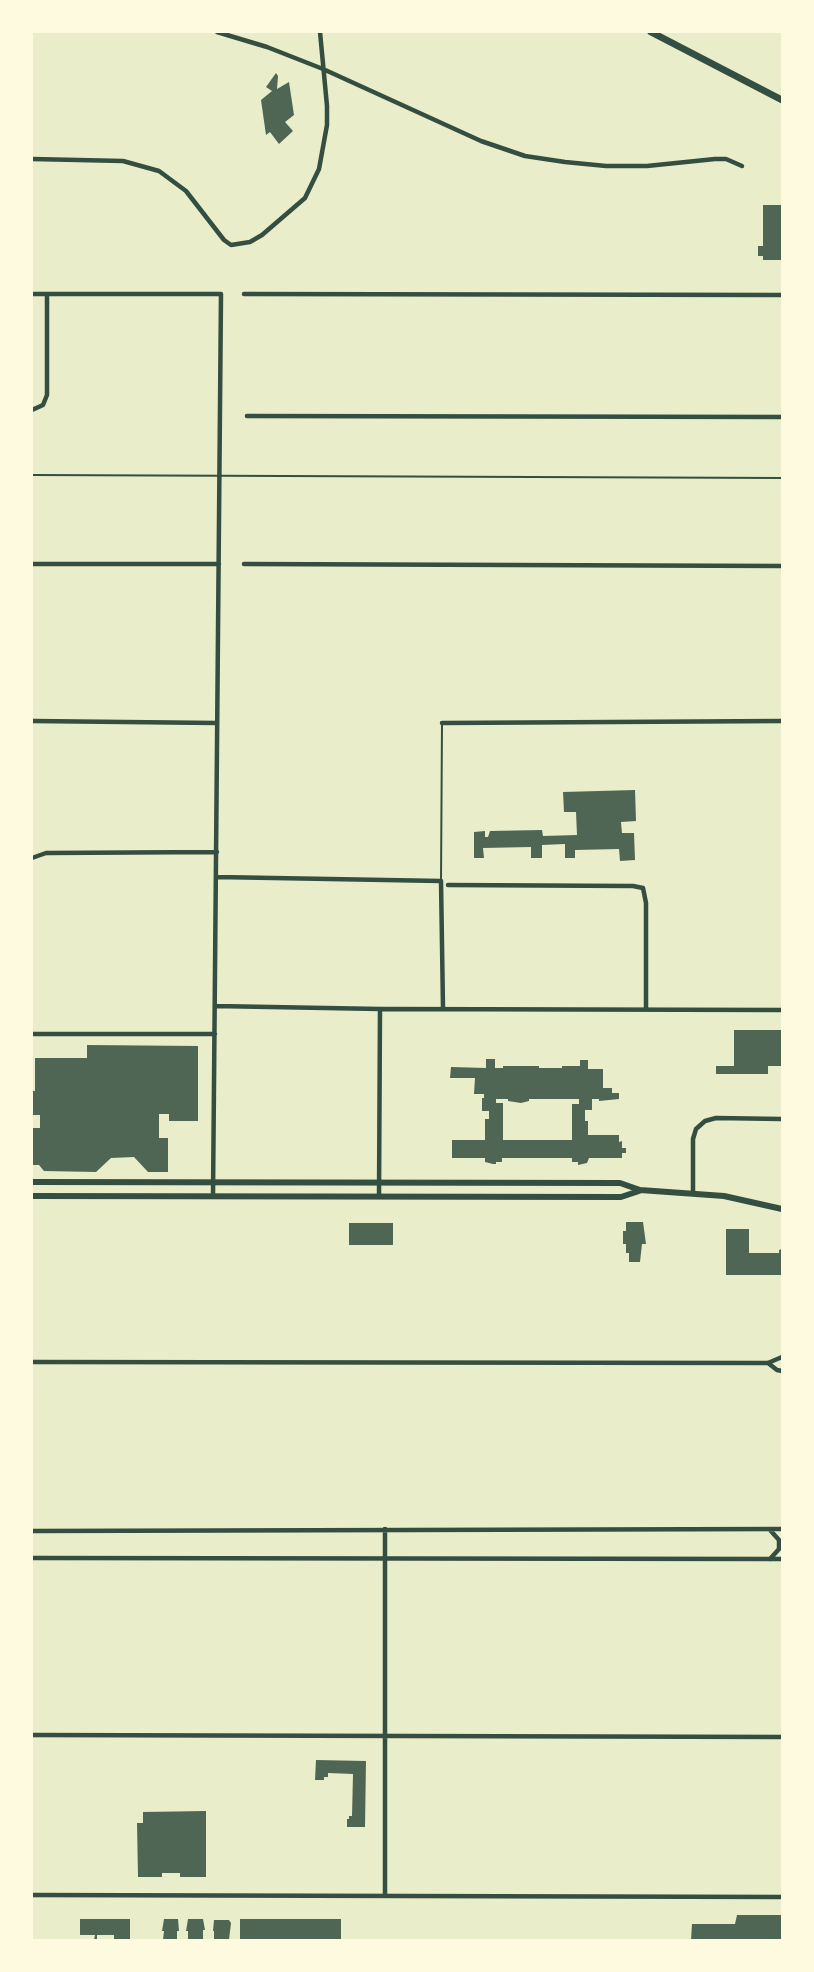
<!DOCTYPE html>
<html>
<head>
<meta charset="utf-8">
<style>
  body { margin:0 }
  #map { position:relative; width:814px; height:1972px; overflow:hidden; background:#e9edc9; font-family:Signika,sans-serif }
  canvas { display:block }
  .frame { position:absolute; inset:0; border:33px solid #fefae0; pointer-events:none }
</style>
</head>
<body>
<div id="map">
<canvas width="814" height="1972"></canvas>
<div class="frame"></div>
</div>
<script>
const g = document.querySelector('canvas').getContext('2d');
g.lineJoin = 'round';
function fill(path, color) { g.fillStyle = color; g.fill(path, 'evenodd'); }
const toPath = rows => new Path2D(rows.map(r => 'M' + r).join(''));
function stroke(path, color, width, dash) { g.strokeStyle = color; g.lineWidth = width; g.lineCap = dash ? 'butt' : 'round'; g.setLineDash(dash || []); g.stroke(path); }
fill(toPath([
  [276,73,278,76,277,89,289,82,294,115,285,122,293,131,279,144,270,132,266,135,261,100,272,91,266,87],
  [763,205,782,205,782,260,763,260,763,256,758,256,758,246,763,246],
  [635,790,636,821,621,822,622,833,634,833,635,860,620,861,619,849,575,850,575,858,565,858,565,844,542,845,542,858,531,858,531,847,483,848,484,858,474,858,474,832,485,831,485,837,488,837,490,831,542,830,543,836,577,835,576,812,564,812,563,792],
  [734,1030,782,1030,782,1066,768,1066,768,1074,716,1074,716,1066,734,1066],
  [87,1045,198,1046,198,1121,169,1121,169,1114,159,1114,159,1138,168,1138,168,1172,148,1172,134,1157,111,1158,96,1172,44,1171,39,1165,32,1165,32,1128,40,1128,40,1115,32,1115,32,1091,35,1091,35,1058,87,1058],
  [486,1059,495,1059,495,1068,503,1068,503,1066,539,1066,539,1068,562,1068,562,1066,580,1066,580,1060,588,1060,588,1069,603,1069,603,1088,612,1088,612,1093,619,1093,619,1099,599,1101,599,1099,592,1099,592,1110,585,1110,585,1121,588,1121,588,1135,619,1135,619,1142,622,1141,622,1148,626,1148,626,1153,622,1153,622,1158,589,1158,587,1163,578,1165,578,1162,572,1162,572,1158,502,1158,502,1162,496,1162,496,1164,493,1164,485,1162,485,1158,452,1158,452,1140,485,1140,485,1119,489,1119,489,1111,482,1111,482,1098,484,1098,484,1094,474,1094,475,1078,450,1078,451,1067,486,1068],
  [496,1099,508,1099,508,1101,521,1103,529,1101,529,1099,579,1099,579,1104,572,1104,572,1140,503,1140,503,1103,496,1103],
  [626,1222,643,1222,646,1244,642,1244,640,1262,629,1262,629,1253,626,1253,626,1244,623,1244,623,1231,626,1231],
  [349,1223,393,1223,393,1245,349,1245],
  [726,1229,749,1229,749,1253,779,1253,779,1250,782,1249,782,1275,726,1275],
  [316,1760,366,1761,365,1827,347,1827,347,1819,349,1819,349,1816,352,1816,353,1774,328,1773,328,1777,324,1777,324,1780,315,1780],
  [206,1811,206,1877,180,1877,180,1873,162,1873,162,1877,138,1877,137,1823,143,1823,143,1812],
  [737,1915,782,1915,782,1940,691,1940,692,1924,735,1924],
  [80,1919,130,1919,130,1940,114,1940,114,1935,97,1935,97,1940,94,1940,95,1935,80,1935],
  [164,1919,178,1919,179,1931,177,1931,177,1940,163,1940,164,1931,162,1931],
  [188,1919,203,1919,205,1930,203,1930,203,1940,188,1940,188,1931,186,1931],
  [240,1919,341,1919,341,1940,240,1940],
  [214,1920,229,1920,231,1923,229,1940,214,1940,214,1931,213,1931]
]), '#4f6655');
stroke(toPath([
  [32,475,782,478],
  [441,881,442,723]
]), '#344e41', 2);
stroke(toPath([
  [217,32,267,47,323,69,481,141,525,156,565,162,606,166,647,166,715,159,726,159,742,166],
  [32,159,123,161,159,171,186,191,224,240,231,245,250,242,262,235,305,198,319,169,327,125,327,106,320,32],
  [32,294,221,294,213,1196],
  [244,294,782,295],
  [32,410,43,405,47,395,47,294],
  [247,416,782,417],
  [32,564,219,564],
  [244,564,782,566],
  [32,721,217,723],
  [442,723,782,721],
  [32,858,46,853,217,852],
  [217,877,441,881,443,1008],
  [448,885,633,886,643,888,646,903,646,1009],
  [215,1006,380,1009,782,1010],
  [32,1034,215,1034],
  [693,1193,693,1139,696,1129,705,1121,716,1118,782,1119],
  [379,1196,380,1009],
  [32,1362,768,1363],
  [768,1363,777,1370,782,1371],
  [768,1363,782,1357],
  [385,1529,385,1896],
  [770,1530,779,1540,779,1549,770,1559],
  [32,1531,782,1529],
  [32,1558,782,1559],
  [32,1735,782,1737],
  [32,1895,782,1897]
]), '#344e41', 4.5);
stroke(toPath([
  [32,1182,620,1183,640,1190,724,1196,782,1209],
  [32,1196,621,1197,639,1191]
]), '#344e41', 6);
stroke(toPath([
  [651,32,782,100]
]), '#344e41', 7);
</script>
</body>
</html>
